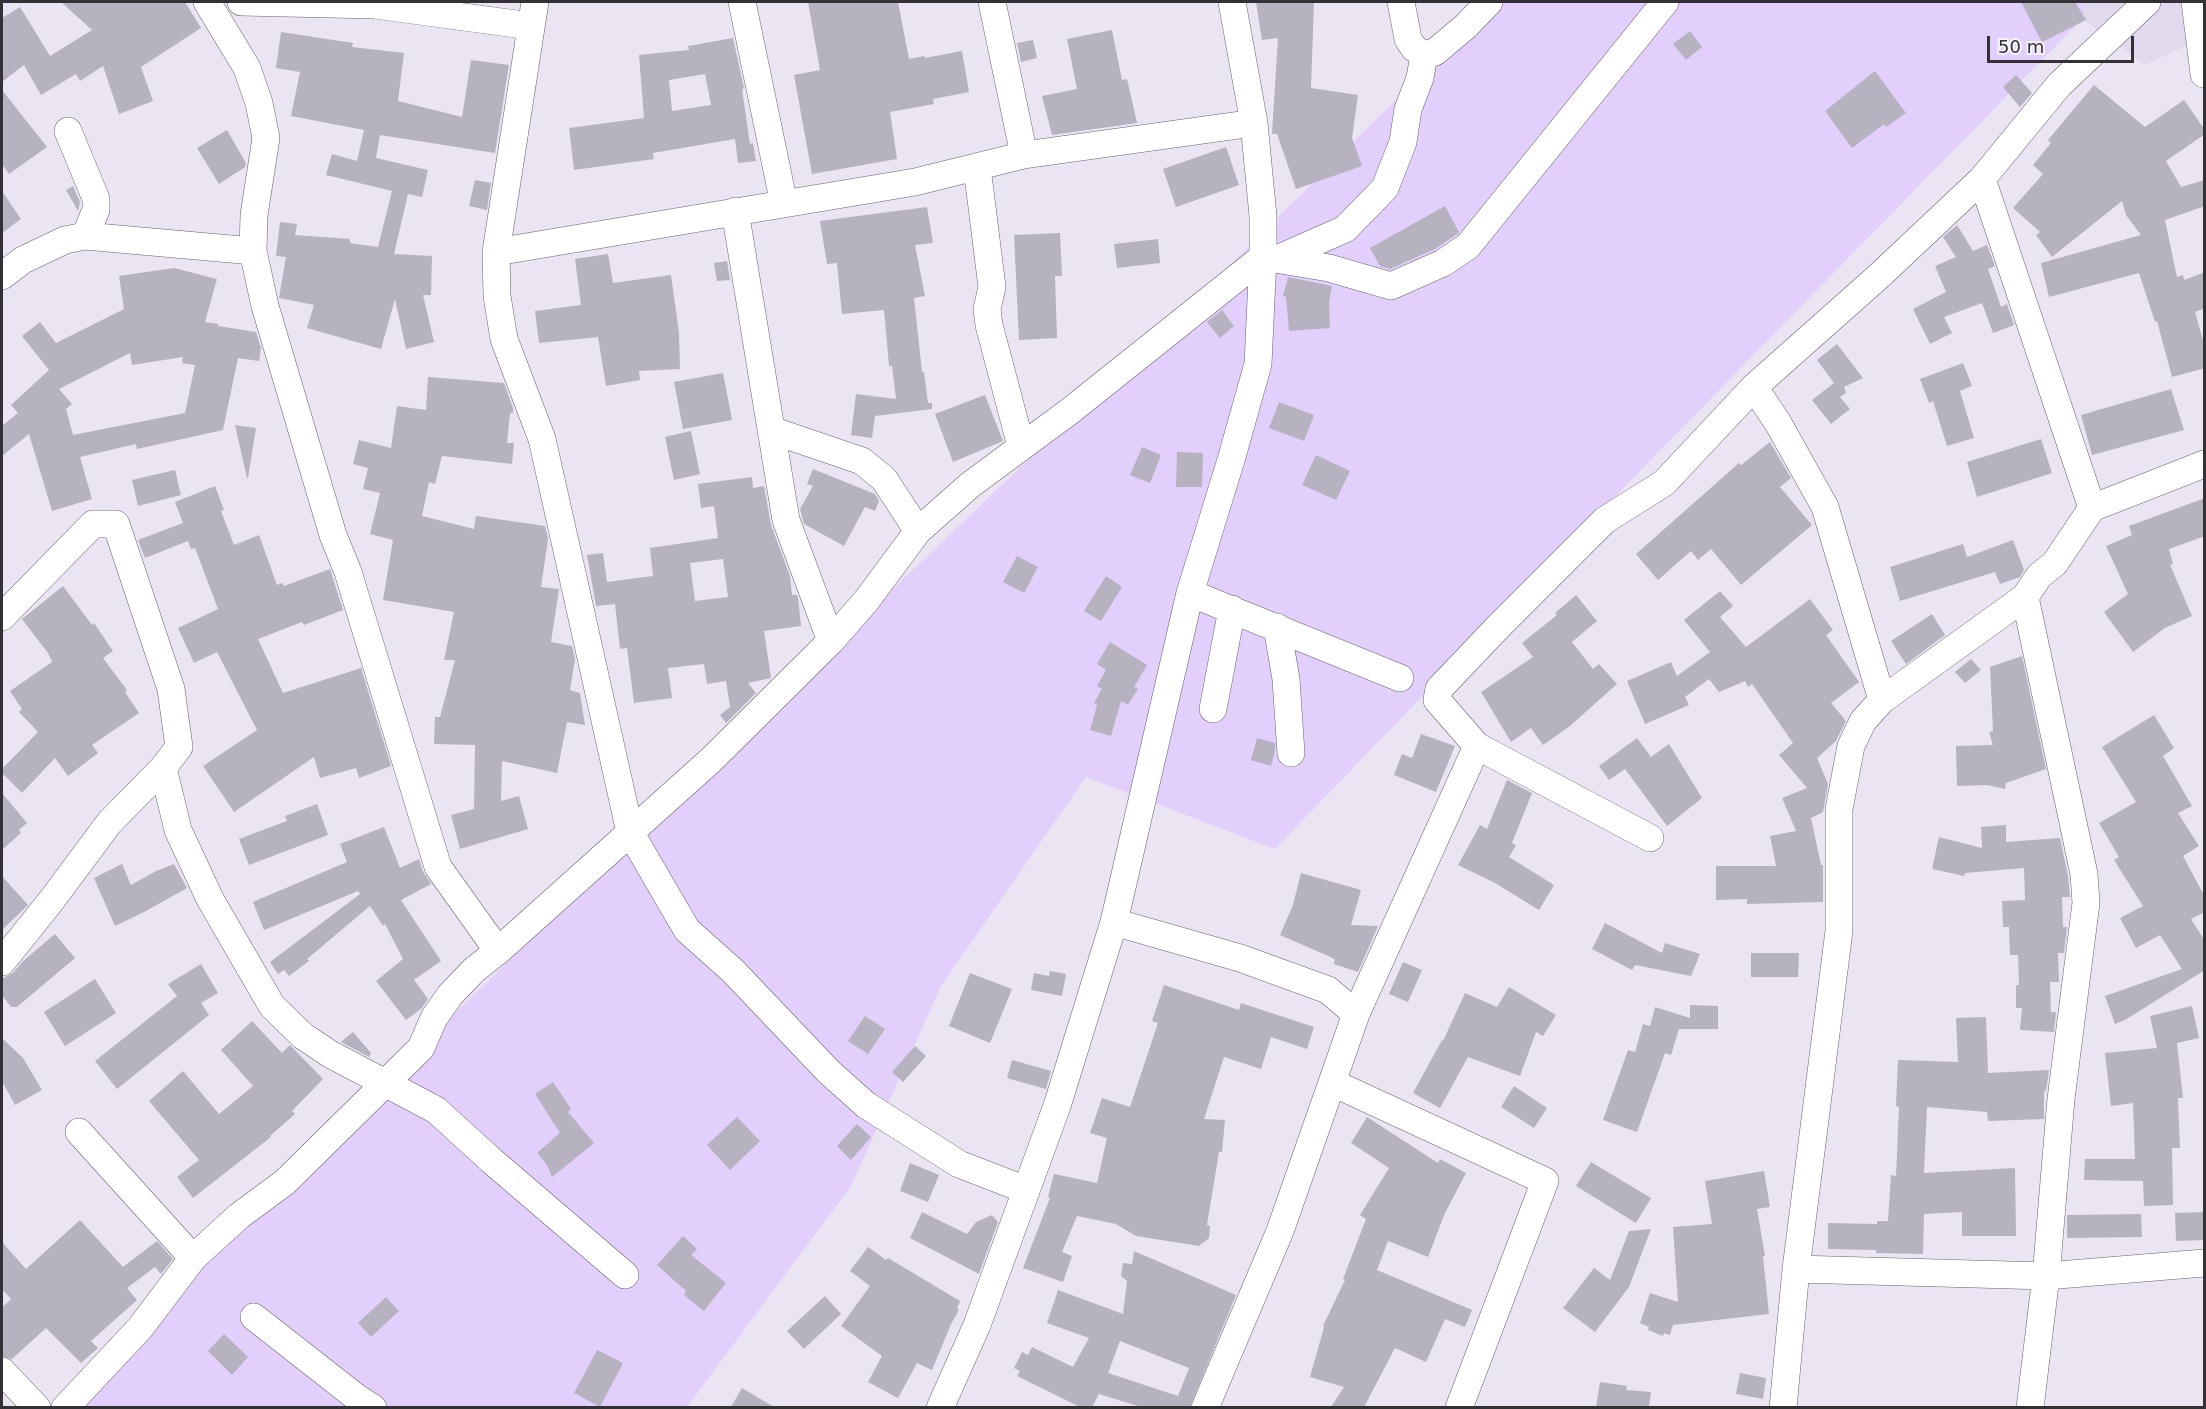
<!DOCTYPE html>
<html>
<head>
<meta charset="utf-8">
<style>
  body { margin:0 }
  #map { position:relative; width:2206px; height:1409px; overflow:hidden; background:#ebe5f3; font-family:"DejaVu Sans",sans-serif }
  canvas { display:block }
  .frame { position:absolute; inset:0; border:3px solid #333036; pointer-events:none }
  .scale { position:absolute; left:1987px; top:36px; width:147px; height:27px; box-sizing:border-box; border:3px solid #333036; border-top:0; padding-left:8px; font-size:18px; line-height:21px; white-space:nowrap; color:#333036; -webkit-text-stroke:4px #f7f3fe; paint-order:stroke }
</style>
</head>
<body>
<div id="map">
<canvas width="2206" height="1409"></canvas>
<div class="frame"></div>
<div class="scale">50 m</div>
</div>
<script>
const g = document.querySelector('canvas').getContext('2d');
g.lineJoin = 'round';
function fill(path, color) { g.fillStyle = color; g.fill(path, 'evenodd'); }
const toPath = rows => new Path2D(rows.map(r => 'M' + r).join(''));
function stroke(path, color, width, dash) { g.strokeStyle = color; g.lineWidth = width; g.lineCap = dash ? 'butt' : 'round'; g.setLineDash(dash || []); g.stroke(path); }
fill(toPath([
  [2086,2,2204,2,2204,37,2145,65,2082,19]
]), '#e2d9ee');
fill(toPath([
  [1494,2,2086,2,2082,19,1599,513,1275,849,1086,777,941,986,851,1186,687,1407,49,1408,808,670,1186,309]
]), '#e2cffb');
fill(toPath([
  [61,2,185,2,201,28,141,67,153,101,119,114,103,66,80,81,76,74,41,95,24,65,2,82,2,18,20,7,50,56,92,30],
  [808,2,898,2,909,59,924,56,925,58,962,51,969,92,933,99,934,104,890,112,897,159,812,174,794,75,820,70],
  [1256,2,1314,2,1311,88,1358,95,1352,138,1362,166,1296,189,1277,134,1272,134,1278,38,1262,40],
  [2021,2,2075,2,2086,20,2042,42],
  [1112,30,1122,80,1127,79,1137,123,1052,135,1042,96,1077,89,1067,39],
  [1690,31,1702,47,1686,60,1673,44],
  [281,32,353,43,352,47,404,53,398,101,462,117,471,60,509,65,495,153,380,135,376,158,428,170,422,197,408,194,394,254,432,256,431,295,423,295,434,342,406,349,395,299,381,349,307,328,314,305,279,298,286,257,276,256,280,222,297,224,295,235,350,239,350,243,378,247,392,191,326,175,332,154,357,161,364,130,291,116,300,72,276,68],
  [733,38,744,88,742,89,750,144,753,143,756,161,738,163,735,139,653,153,654,159,574,170,569,128,644,118,639,55,689,50,688,46],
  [705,74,711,105,672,111,669,80],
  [1033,40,1037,58,1021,62,1017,43],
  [1875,71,1906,113,1886,127,1884,124,1852,148,1825,111],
  [2016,75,2032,93,2020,107,2003,87],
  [2094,85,2145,127,2184,100,2205,130,2205,134,2166,161,2181,187,2205,180,2205,206,2165,220,2177,277,2183,275,2184,280,2205,272,2205,308,2195,312,2205,347,2205,368,2172,377,2157,321,2155,322,2139,273,2049,297,2041,263,2141,235,2126,215,2122,201,2052,257,2036,235,2040,232,2013,208,2043,174,2033,165,2051,143,2048,140],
  [2,90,47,147,9,174,2,164],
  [227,130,246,163,245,167,219,184,197,148],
  [1226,147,1239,185,1176,207,1163,169],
  [475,180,491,183,487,210,469,206],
  [73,186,80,202,78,211,66,190],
  [2,191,21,219,2,233],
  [1445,206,1459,232,1457,234,1435,249,1390,269,1380,266,1370,248],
  [927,207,933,243,915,245,925,296,914,298,922,372,924,372,928,403,932,403,932,409,875,416,872,438,851,435,856,394,896,399,892,366,889,366,884,310,842,314,837,263,827,264,820,221],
  [1957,225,1973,251,1987,245,1995,266,1988,269,2001,307,2007,304,2014,325,1993,333,1982,303,1944,317,1952,333,1930,344,1913,309,1946,292,1935,266,1956,257,1943,237],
  [1060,233,1062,276,1055,276,1057,338,1019,340,1014,235],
  [1158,239,1160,263,1117,268,1114,244],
  [608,254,613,283,671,275,679,333,680,369,639,371,640,380,606,386,598,337,539,343,535,311,581,305,575,259],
  [727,261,730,280,717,281,714,263],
  [174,268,217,279,205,322,218,324,218,326,256,332,261,348,259,361,238,358,223,430,137,449,136,444,80,457,92,499,52,511,29,434,2,456,2,426,18,413,11,405,49,370,22,336,40,322,56,343,124,309,119,276],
  [130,353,132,365,183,357,182,363,195,365,185,413,73,435,66,409,72,404,59,389],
  [1288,277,1332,286,1329,302,1330,328,1289,331,1286,297,1283,296],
  [1222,310,1234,326,1220,338,1207,322],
  [1837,344,1863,378,1844,387,1846,393,1840,397,1850,409,1831,424,1812,400,1834,383,1817,360],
  [1963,363,1972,386,1960,391,1974,438,1947,446,1933,401,1929,403,1920,379],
  [723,373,732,420,683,429,674,382],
  [428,377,504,383,513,408,513,413,510,413,507,443,514,443,512,464,442,456,435,484,429,482,422,516,474,529,476,516,545,526,548,539,541,587,559,589,551,642,572,646,575,659,570,690,580,693,585,725,567,722,557,773,502,761,501,801,519,796,528,829,460,849,451,815,474,809,475,745,434,744,435,717,440,717,455,660,444,660,454,612,383,600,393,540,370,534,380,493,363,489,368,468,353,464,359,440,391,448,397,406,426,410],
  [2171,389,2184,430,2092,455,2081,415],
  [985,395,1003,441,953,462,935,414],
  [1279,402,1314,415,1304,441,1269,428],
  [235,425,256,428,248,478,247,478],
  [691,431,700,474,674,480,665,437],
  [2041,439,2052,473,1977,497,1967,462],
  [1770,442,1791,478,1780,487,1812,525,1741,585,1711,549,1698,560,1691,551,1658,580,1636,554,1739,463,1741,465],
  [1142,447,1161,455,1150,483,1130,475],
  [1177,452,1203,453,1202,487,1176,487],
  [1316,455,1350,471,1336,500,1302,485],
  [813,469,875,494,879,501,875,511,865,507,844,546,804,524,800,509,813,486,807,484],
  [175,470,181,495,138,506,132,480],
  [752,477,753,488,764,486,771,525,790,576,792,595,797,595,798,597,801,626,764,631,771,678,748,683,756,693,726,723,720,715,730,707,726,681,707,684,704,664,668,668,672,698,634,703,627,648,620,649,615,604,596,606,587,555,603,553,607,582,653,576,650,548,718,538,714,506,701,508,698,484],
  [723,559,728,597,695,601,690,563],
  [215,486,224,510,221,511,234,545,259,535,277,585,282,583,284,586,330,569,343,610,304,625,302,622,258,639,283,693,361,668,391,766,359,778,356,768,320,778,314,757,234,812,203,766,257,730,217,652,194,663,178,628,218,609,195,548,191,549,188,541,145,558,138,540,183,523,175,502],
  [2205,498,2205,536,2169,549,2173,564,2170,565,2192,616,2165,628,2133,652,2104,612,2128,594,2106,546,2132,535,2129,526],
  [2013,540,2024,570,2020,577,2000,584,1995,572,1900,601,1890,567,1963,544,1967,557],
  [1017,556,1038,567,1024,593,1003,582],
  [1106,576,1122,587,1101,621,1084,611],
  [63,586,92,625,94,623,113,651,103,658,127,690,125,692,139,713,92,745,98,753,68,776,55,758,22,793,2,773,2,769,38,732,19,712,22,709,10,691,52,662,48,653,22,619],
  [1720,591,1733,606,1720,617,1746,647,1810,599,1833,630,1826,635,1859,682,1831,703,1846,721,1836,741,1817,758,1828,784,1823,812,1811,818,1821,865,1823,865,1823,902,1747,904,1747,899,1716,900,1716,866,1776,866,1770,836,1796,831,1782,798,1807,788,1779,755,1793,743,1752,684,1748,687,1745,681,1719,692,1709,679,1685,697,1689,705,1645,724,1627,681,1671,662,1677,676,1710,652,1684,620],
  [1576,595,1597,621,1572,642,1593,669,1599,664,1617,684,1570,726,1543,745,1531,728,1511,742,1481,692,1533,657,1522,643,1557,615,1555,613],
  [1932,614,1945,635,1906,664,1891,641],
  [1110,642,1147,665,1134,687,1138,689,1128,705,1121,701,1111,736,1090,730,1097,705,1094,703,1102,689,1097,686,1106,670,1097,664],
  [2022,656,2046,769,2006,783,2005,789,1987,785,1957,786,1956,746,1993,745,1989,732,1993,731,1990,667],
  [1971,659,1981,670,1965,683,1955,672],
  [2154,715,2174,748,2163,756,2192,806,2178,813,2199,846,2183,856,2205,897,2205,912,2191,919,2205,941,2205,970,2125,1020,2115,1024,2105,996,2182,969,2160,935,2136,948,2120,918,2143,906,2114,860,2119,857,2099,823,2136,802,2102,747],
  [1421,734,1455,746,1436,792,1394,775,1402,754,1412,758],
  [1257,738,1275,743,1275,751,1271,766,1251,760],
  [1637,738,1651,757,1669,744,1702,798,1667,826,1625,769,1609,780,1599,766],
  [1507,780,1532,793,1512,843,1516,845,1509,857,1554,885,1539,910,1495,883,1458,865,1480,825,1487,829],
  [2,793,27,823,19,830,21,833,2,850],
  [317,804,328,835,249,865,239,839,287,821,285,816],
  [2006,825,2006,842,2060,838,2068,876,2070,897,2062,897,2063,927,2067,927,2064,953,2058,953,2059,982,2050,982,2051,1012,2056,1012,2054,1032,2020,1030,2022,1008,2016,1008,2016,985,2019,985,2018,955,2010,955,2009,927,2003,927,2002,901,2025,900,2024,868,1965,873,1964,876,1932,869,1939,837,1982,848,1981,827],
  [384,827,400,868,419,859,423,872,431,884,401,900,441,961,414,980,428,999,422,1008,406,1020,376,981,403,959,385,924,383,926,370,906,307,959,309,961,289,976,284,970,278,974,270,962,360,894,358,891,264,930,253,902,347,862,340,844],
  [122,864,131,885,156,871,174,864,187,888,144,912,115,926,94,878],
  [1301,873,1361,890,1351,925,1378,926,1358,972,1334,964,1335,959,1280,935,1293,905],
  [2,876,28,905,2,930],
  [1605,923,1662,953,1665,943,1700,954,1691,976,1635,965,1632,970,1592,949],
  [55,934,75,958,17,1007,11,1007,2,995,2,979,14,972,22,962],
  [1751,953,1799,953,1798,977,1751,977],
  [1403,962,1422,970,1408,1002,1389,994],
  [201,964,218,993,201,1003,209,1015,117,1089,95,1061,177,996,168,984],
  [1050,971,1066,974,1062,996,1031,990,1034,973,1049,976],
  [970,973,1012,989,990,1043,949,1026],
  [95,979,116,1013,65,1046,44,1012],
  [1164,985,1239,1010,1241,1003,1314,1027,1307,1049,1271,1037,1261,1069,1224,1057,1204,1119,1225,1120,1222,1152,1219,1152,1207,1225,1210,1226,1209,1238,1199,1246,1136,1236,1116,1224,1077,1216,1062,1252,1072,1256,1063,1282,1023,1268,1050,1198,1048,1197,1054,1174,1097,1183,1107,1138,1090,1133,1102,1098,1130,1107,1158,1023,1152,1021],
  [1509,987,1556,1015,1543,1036,1536,1032,1520,1076,1468,1057,1440,1108,1413,1093,1442,1040,1443,1041,1465,993,1497,1007],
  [1690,1005,1718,1006,1718,1029,1679,1029,1671,1055,1665,1053,1637,1132,1603,1120,1628,1050,1635,1052,1643,1024,1650,1026,1655,1007,1690,1018],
  [2192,1006,2199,1038,2177,1043,2183,1098,2178,1098,2180,1148,2172,1148,2173,1205,2144,1206,2143,1181,2084,1180,2085,1159,2135,1159,2133,1103,2111,1106,2105,1053,2157,1048,2150,1016],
  [865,1016,885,1029,868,1054,848,1041],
  [1986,1017,1988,1073,2049,1070,2046,1091,2044,1091,2044,1119,1988,1121,1987,1112,1927,1107,1924,1173,2015,1168,2016,1236,1962,1236,1962,1212,1924,1214,1923,1254,1876,1253,1876,1250,1828,1249,1828,1223,1877,1224,1877,1221,1888,1221,1891,1175,1896,1176,1899,1107,1896,1106,1898,1060,1958,1062,1956,1018],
  [252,1021,282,1053,290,1045,323,1079,292,1111,295,1114,270,1136,271,1137,193,1198,177,1177,199,1160,149,1101,183,1071,219,1114,253,1086,221,1050],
  [353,1032,371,1053,369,1057,341,1042],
  [2,1038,23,1058,42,1090,15,1105,2,1081],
  [915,1046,926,1056,903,1082,892,1072],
  [1012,1060,1051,1071,1046,1089,1007,1078],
  [553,1082,571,1109,568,1112,594,1143,552,1177,547,1165,537,1153,560,1133,535,1094],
  [1514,1086,1547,1108,1534,1128,1501,1107],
  [737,1117,760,1141,730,1170,707,1145],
  [1367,1117,1438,1163,1440,1159,1466,1173,1445,1213,1428,1257,1388,1241,1377,1270,1472,1310,1465,1327,1445,1319,1426,1362,1395,1348,1364,1407,1331,1407,1344,1387,1310,1377,1324,1327,1323,1326,1345,1280,1343,1279,1366,1219,1360,1215,1389,1168,1351,1143],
  [857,1124,871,1137,851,1160,837,1146],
  [1591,1162,1651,1198,1636,1223,1576,1186],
  [910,1163,939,1175,928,1202,900,1191],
  [1764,1171,1770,1207,1757,1209,1765,1256,1763,1256,1769,1314,1673,1325,1670,1335,1664,1333,1663,1336,1648,1330,1649,1327,1640,1323,1650,1293,1678,1302,1673,1227,1712,1224,1705,1181],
  [922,1212,967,1234,976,1222,992,1215,998,1222,979,1274,910,1238],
  [2205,1212,2205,1240,2176,1241,2175,1213],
  [2141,1214,2142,1237,2067,1238,2067,1215],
  [80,1220,123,1267,157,1241,173,1259,161,1274,155,1267,127,1288,137,1300,91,1341,98,1348,81,1363,46,1328,12,1359,2,1356,2,1308,11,1299,2,1289,2,1242,26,1269],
  [1651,1229,1629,1287,1595,1332,1563,1308,1594,1268,1610,1280,1629,1231],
  [683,1236,697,1249,691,1255,726,1283,704,1311,684,1295,686,1291,657,1265],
  [868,1247,886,1260,888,1258,960,1301,957,1308,959,1310,951,1324,932,1370,917,1363,898,1398,868,1382,882,1356,841,1326,870,1286,850,1271],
  [1134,1251,1236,1295,1190,1407,1141,1407,1099,1394,1092,1407,1080,1407,1017,1376,1020,1371,1014,1368,1022,1352,1028,1355,1032,1347,1073,1367,1089,1338,1047,1323,1058,1290,1123,1314,1127,1281,1121,1276,1123,1263,1132,1264],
  [1120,1341,1189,1368,1178,1396,1108,1373],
  [825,1296,841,1314,804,1349,787,1331],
  [386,1297,399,1311,371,1337,358,1323],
  [224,1334,248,1357,232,1375,208,1351],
  [597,1350,623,1363,600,1407,574,1393],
  [1740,1373,1766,1378,1763,1399,1736,1394],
  [1600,1382,1627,1386,1626,1390,1651,1392,1649,1407,1596,1407],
  [742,1388,774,1407,731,1407]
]), '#b7b2bf');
const minor = toPath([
  [207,2,247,68,259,103,266,138,254,215,253,251,265,306,333,535,348,572,438,867,498,951],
  [241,2,375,5,531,26],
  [535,2,496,252,497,296,504,339,542,439,630,832,687,930,733,971,829,1072,866,1105,959,1164,1026,1190],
  [742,2,784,204],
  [992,2,1024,155],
  [1401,2,1408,39,1414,48,1424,55],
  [2195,2,2204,74],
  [1424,55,1435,52,1466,26,1489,2],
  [68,131,96,199,96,210,85,236],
  [977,167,992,287,987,309,989,325,1021,446],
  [1982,179,2092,508],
  [735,211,786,520,831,641],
  [496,252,915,182,1024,155,1254,123],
  [1277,259,1345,229,1385,188,1403,142,1408,109,1420,78,1424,55],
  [2,276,23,260,65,240,85,236,253,251],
  [1754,387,1778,423,1825,507,1882,700],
  [771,430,862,461,884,479,918,531],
  [1190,593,1400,678],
  [2025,597,2084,874,2086,903,2061,1099,2046,1276,2030,1408],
  [2,617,93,524,116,524,171,689,179,747,163,768,109,823,51,901,2,962],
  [1277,627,1286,679,1291,753],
  [1213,709,1232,609],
  [163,768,178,830,210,899,272,1006,303,1036,330,1054,436,1110,492,1161,625,1275],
  [1650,838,1477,746,1437,700,1439,689,1497,628,1605,520,1664,483,1754,387,1879,276,1982,179,2059,85,2147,2],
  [1114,922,1240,958,1328,990,1356,1014,1280,1231,1205,1408],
  [1356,1014,1477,746],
  [1333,1083,1545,1181,1459,1408],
  [79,1132,193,1258],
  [1796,1269,2046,1276,2204,1263],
  [254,1317,356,1397,373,1408],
  [2,1371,37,1408],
  [65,1408,140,1328,193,1258,239,1216,285,1182,421,1048,434,1018,450,995,474,970,498,951,711,760,831,641,866,601,918,531,970,485,1070,411,1263,257,1329,268,1391,286,1443,263,1468,246,1665,2],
  [940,1408,977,1325,1057,1106,1114,922,1190,593,1231,460,1258,364,1263,257,1263,216,1254,123,1232,2],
  [1783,1408,1796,1269,1839,931,1839,809,1851,746,1863,721,1882,700,2025,597,2039,576,2055,563,2092,508,2204,464]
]);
stroke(minor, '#66616d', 28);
stroke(minor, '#fff', 27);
</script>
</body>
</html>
